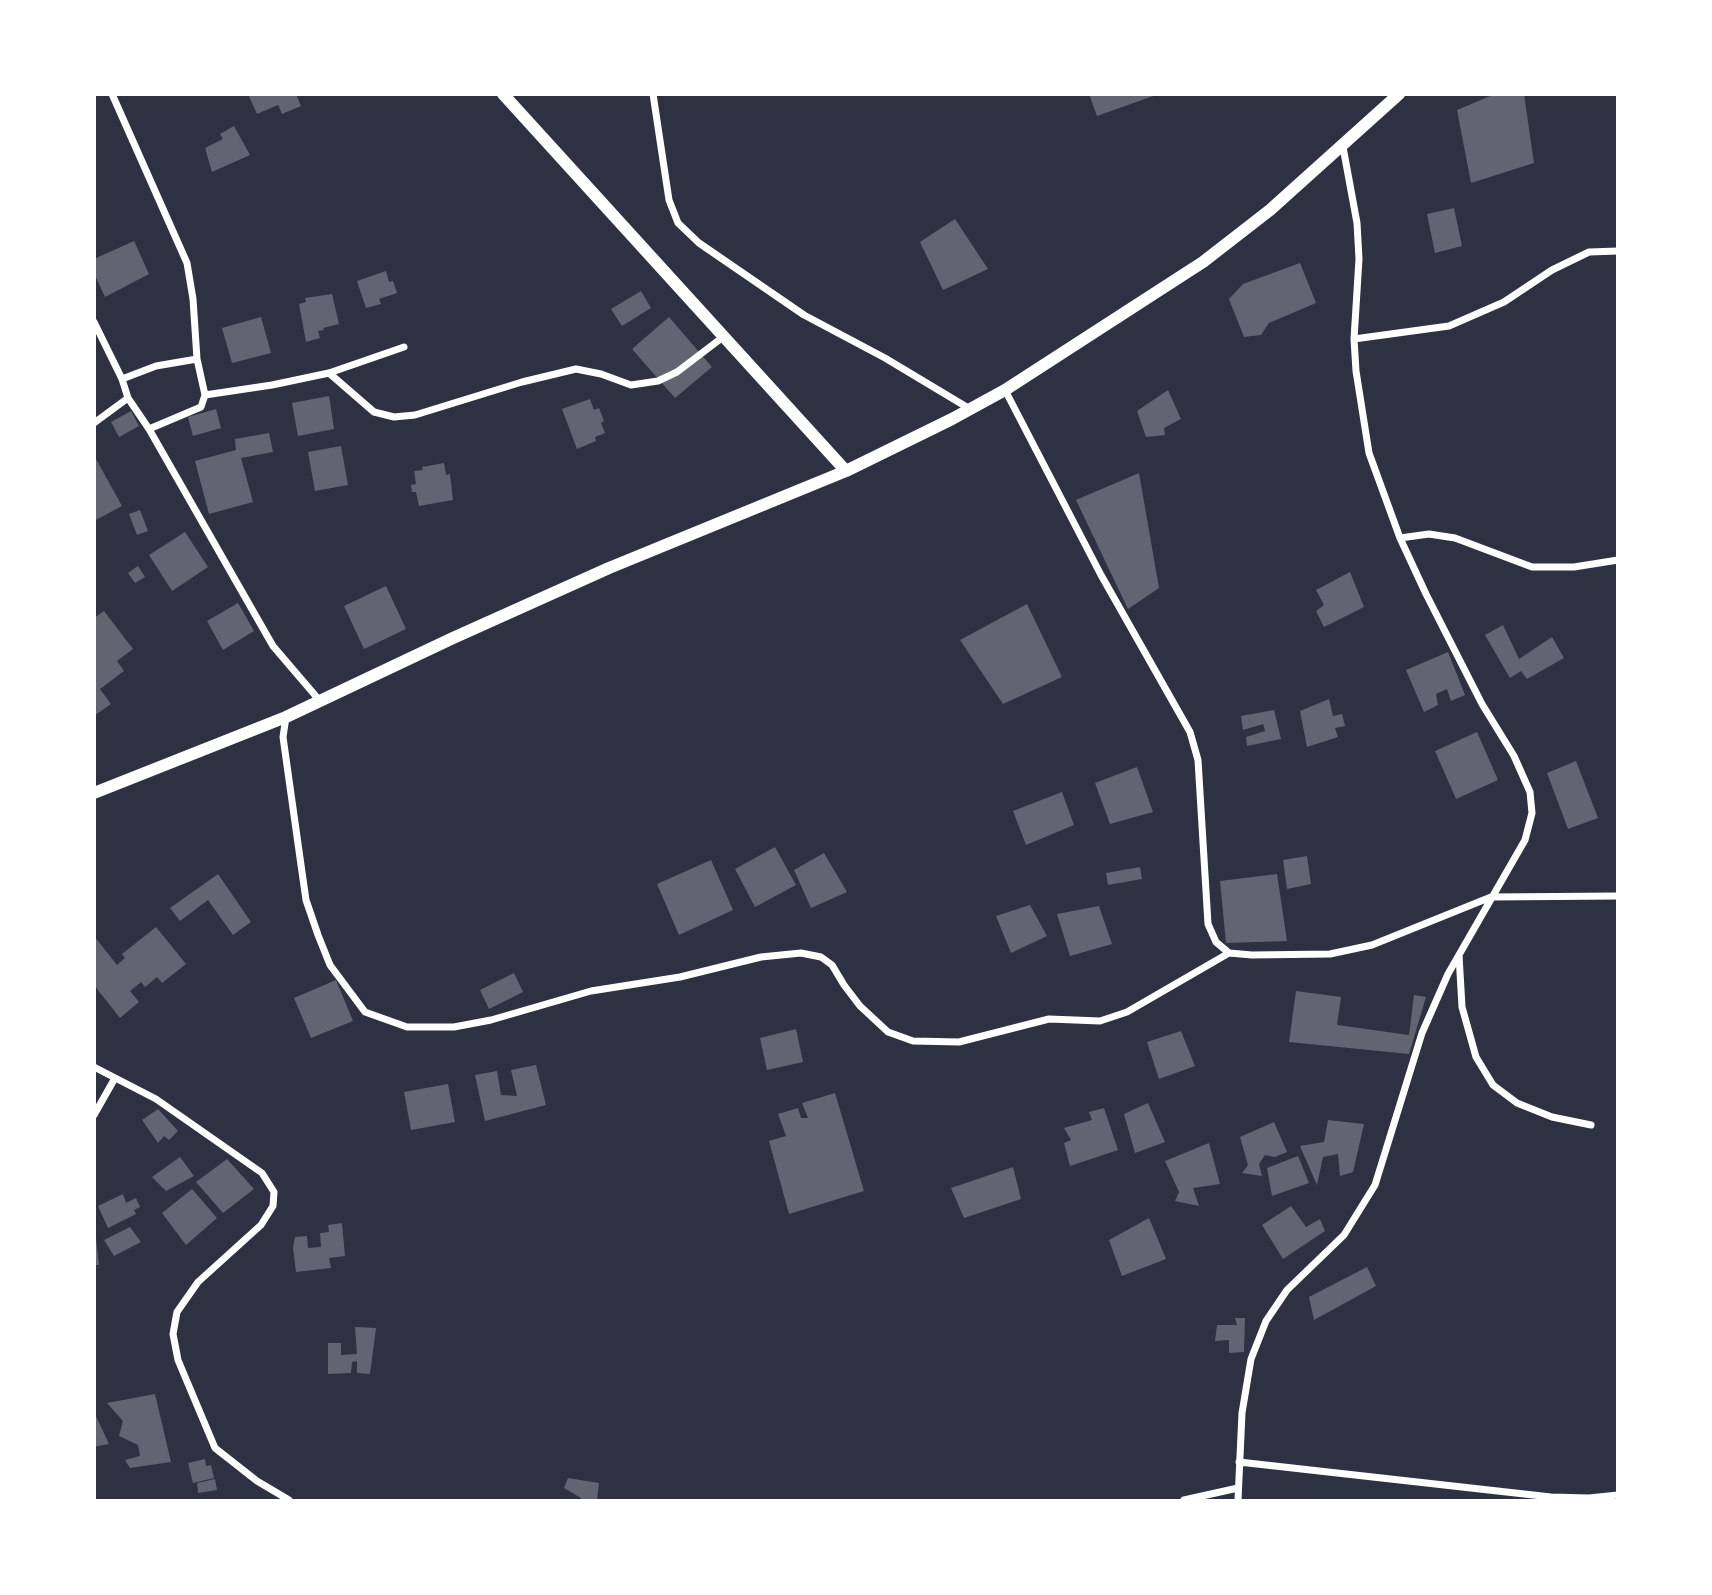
<!DOCTYPE html>
<html>
<head>
<meta charset="utf-8">
<style>
  body { margin:0 }
  #map { position:relative; width:1712px; height:1595px; overflow:hidden; background:#2d3142; font-family:"Fira Sans Condensed",sans-serif }
  canvas { display:block }
  .frame { position:absolute; inset:0; border:96px solid #fff; pointer-events:none }
</style>
</head>
<body>
<div id="map">
<canvas width="1712" height="1595"></canvas>
<div class="frame"></div>
</div>
<script>
const g = document.querySelector('canvas').getContext('2d');
g.lineJoin = 'round';
function fill(path, color) { g.fillStyle = color; g.fill(path, 'evenodd'); }
const toPath = rows => new Path2D(rows.map(r => 'M' + r).join(''));
function stroke(path, color, width, dash) { g.strokeStyle = color; g.lineWidth = width; g.lineCap = dash ? 'butt' : 'round'; g.setLineDash(dash || []); g.stroke(path); }
fill(toPath([
  [248,94,296,94,301,106,282,114,278,105,257,114],
  [1089,94,1156,94,1156,95,1097,116],
  [1495,94,1524,94,1534,163,1471,183,1457,110],
  [234,126,250,155,212,172,205,148,223,139,220,134],
  [1454,208,1462,246,1435,253,1427,214],
  [955,219,988,269,943,290,920,242],
  [134,241,149,274,105,297,94,273,94,259],
  [1300,263,1316,303,1269,323,1261,335,1244,337,1229,299,1243,284],
  [386,271,389,282,393,281,397,293,379,299,381,304,366,308,357,281],
  [641,291,651,308,622,326,611,309],
  [332,294,339,324,323,328,324,330,318,331,320,338,306,342,299,304,306,302,305,298],
  [261,317,271,353,232,363,222,328],
  [669,317,712,367,675,398,632,349],
  [1168,390,1181,419,1164,428,1165,435,1146,437,1137,411],
  [329,396,334,429,298,436,292,403],
  [590,399,594,410,599,408,604,421,601,423,605,433,595,437,596,441,577,449,562,409],
  [216,409,221,428,193,436,188,417],
  [131,411,139,426,119,437,111,422],
  [269,433,273,452,241,458,253,502,209,514,195,461,236,450,235,439],
  [341,446,348,485,315,491,308,452],
  [96,459,122,506,94,521,94,460],
  [444,463,446,475,450,474,453,500,419,506,416,492,412,492,411,485,416,484,414,471,423,470,422,467],
  [1139,473,1159,588,1128,609,1076,500],
  [140,510,148,531,137,535,129,514],
  [185,532,208,567,172,591,149,555],
  [138,566,145,577,135,583,128,573],
  [1350,572,1364,607,1324,627,1316,611,1324,605,1316,590],
  [386,586,406,629,364,649,344,606],
  [238,603,254,631,223,650,207,621],
  [1027,604,1062,677,1003,704,960,640],
  [104,611,133,649,117,661,124,671,100,689,111,704,94,716,94,618],
  [1503,625,1519,659,1552,637,1564,658,1527,679,1521,671,1510,678,1485,635],
  [1448,652,1465,695,1451,701,1447,689,1436,694,1438,705,1424,712,1406,670],
  [1329,699,1333,716,1342,714,1345,726,1335,728,1338,737,1307,747,1300,711],
  [1274,710,1281,739,1247,746,1246,737,1265,731,1263,724,1243,730,1241,716],
  [1477,732,1498,780,1456,799,1435,751],
  [1576,761,1598,818,1568,829,1547,773],
  [1137,767,1153,812,1110,824,1095,783],
  [1062,792,1074,825,1026,845,1013,811],
  [775,847,796,885,755,907,735,869],
  [824,853,847,892,811,908,794,870],
  [1307,856,1311,884,1287,889,1283,860],
  [711,860,733,910,679,935,657,884],
  [1140,867,1142,879,1108,885,1106,873],
  [218,874,251,922,233,935,208,900,180,921,170,908],
  [1277,874,1287,941,1226,943,1220,881],
  [1030,905,1047,936,1011,953,996,916],
  [1099,906,1112,944,1070,956,1057,914],
  [156,927,186,964,162,983,157,977,145,987,141,982,130,991,139,1002,120,1018,94,985,94,936,117,965,125,958,122,954],
  [514,973,523,992,489,1009,480,990],
  [336,980,353,1021,311,1038,294,998],
  [1296,991,1341,997,1337,1025,1409,1035,1414,995,1426,997,1409,1054,1289,1042],
  [796,1029,803,1062,767,1070,760,1038],
  [1181,1031,1195,1066,1159,1079,1147,1042],
  [536,1065,546,1105,485,1121,475,1075,497,1071,501,1095,517,1096,511,1070],
  [448,1084,455,1122,411,1130,404,1092],
  [835,1093,864,1191,789,1214,769,1141,786,1136,778,1114,798,1108,801,1118,808,1118,802,1103],
  [1148,1103,1165,1142,1135,1153,1124,1114],
  [1104,1108,1118,1150,1070,1166,1064,1143,1071,1140,1064,1128,1092,1120,1089,1112],
  [158,1109,178,1131,169,1140,164,1136,158,1143,142,1120],
  [1328,1120,1364,1124,1353,1172,1340,1176,1338,1154,1323,1157,1317,1185,1300,1146,1324,1142],
  [1274,1122,1287,1152,1275,1157,1265,1155,1259,1164,1262,1176,1242,1173,1248,1165,1240,1137],
  [1209,1143,1220,1184,1193,1188,1199,1206,1175,1201,1179,1192,1165,1161],
  [1298,1156,1309,1183,1272,1196,1267,1168],
  [180,1157,194,1176,166,1191,152,1177],
  [227,1159,254,1189,223,1213,196,1182],
  [1013,1167,1021,1199,964,1218,951,1188],
  [192,1189,217,1218,186,1245,162,1213],
  [123,1194,126,1203,136,1198,140,1207,134,1210,136,1214,108,1228,98,1206],
  [1291,1206,1306,1227,1320,1219,1325,1231,1283,1259,1262,1225],
  [1149,1218,1166,1259,1122,1276,1109,1240],
  [342,1223,345,1256,329,1258,331,1268,296,1272,293,1248,295,1237,307,1236,308,1248,321,1247,320,1233,329,1232,328,1225],
  [130,1227,141,1242,114,1256,104,1240],
  [94,1238,96,1238,99,1265,94,1265],
  [1367,1267,1376,1286,1314,1320,1309,1297],
  [1235,1318,1245,1318,1244,1352,1229,1353,1229,1340,1215,1341,1217,1325,1237,1325],
  [355,1327,376,1328,370,1374,357,1373,357,1361,352,1362,351,1373,328,1374,328,1343,341,1343,341,1355,357,1354],
  [155,1394,171,1462,130,1468,125,1460,140,1456,138,1445,119,1436,123,1421,107,1403],
  [94,1412,109,1444,94,1447],
  [205,1459,206,1466,211,1465,214,1478,193,1483,188,1463],
  [568,1478,599,1483,597,1500,581,1500,581,1498,564,1488],
  [215,1479,217,1490,198,1493,197,1483]
]), '#626471');
stroke(toPath([
  [112,94,187,263,193,299,197,359,205,395,201,407,149,429],
  [653,94,669,200,678,223,699,243,804,315,885,358,970,409],
  [94,322,122,379],
  [1354,339,1449,326,1504,302,1552,270,1589,252,1618,251],
  [197,359,156,366,122,379,128,398,149,429,273,646,320,701],
  [329,373,374,412,394,417,415,415,522,382,576,369,601,374,631,385,658,381,677,372,723,337],
  [1005,390,1101,575,1190,732,1198,760,1208,924,1216,942,1229,953,1252,955,1330,954,1372,945,1491,897,1618,896],
  [205,395,272,385,329,373,404,347],
  [94,423,128,398],
  [1400,538,1429,534,1455,538,1532,567,1574,567,1618,560],
  [286,717,283,737,301,865,306,900,318,935,330,965,365,1012,407,1027,454,1027,491,1020,591,991,680,977,761,957,801,953,821,957,832,965,844,985,860,1006,888,1032,913,1041,959,1042,1049,1019,1100,1021,1127,1012,1229,953],
  [1459,955,1462,1007,1476,1057,1493,1085,1517,1103,1552,1117,1591,1125],
  [94,1067,156,1099,262,1173,274,1192,273,1206,261,1225,198,1282,177,1312,173,1334,178,1360,215,1448,257,1481,289,1500],
  [94,1115,115,1078],
  [1239,1462,1551,1497,1589,1498,1618,1495],
  [1184,1500,1238,1488],
  [1238,1500,1242,1413,1251,1359,1266,1321,1287,1290,1344,1235,1375,1185,1422,1033,1448,974,1525,840,1532,813,1530,792,1514,756,1482,704,1426,594,1400,538,1369,453,1356,371,1354,339,1359,259,1357,223,1343,147]
]), '#fff', 7);
stroke(toPath([
  [503,94,846,471],
  [94,793,286,717,453,638,609,568,846,471,952,419,1005,390,1203,262,1270,210,1399,94]
]), '#fff', 12);
</script>
</body>
</html>
